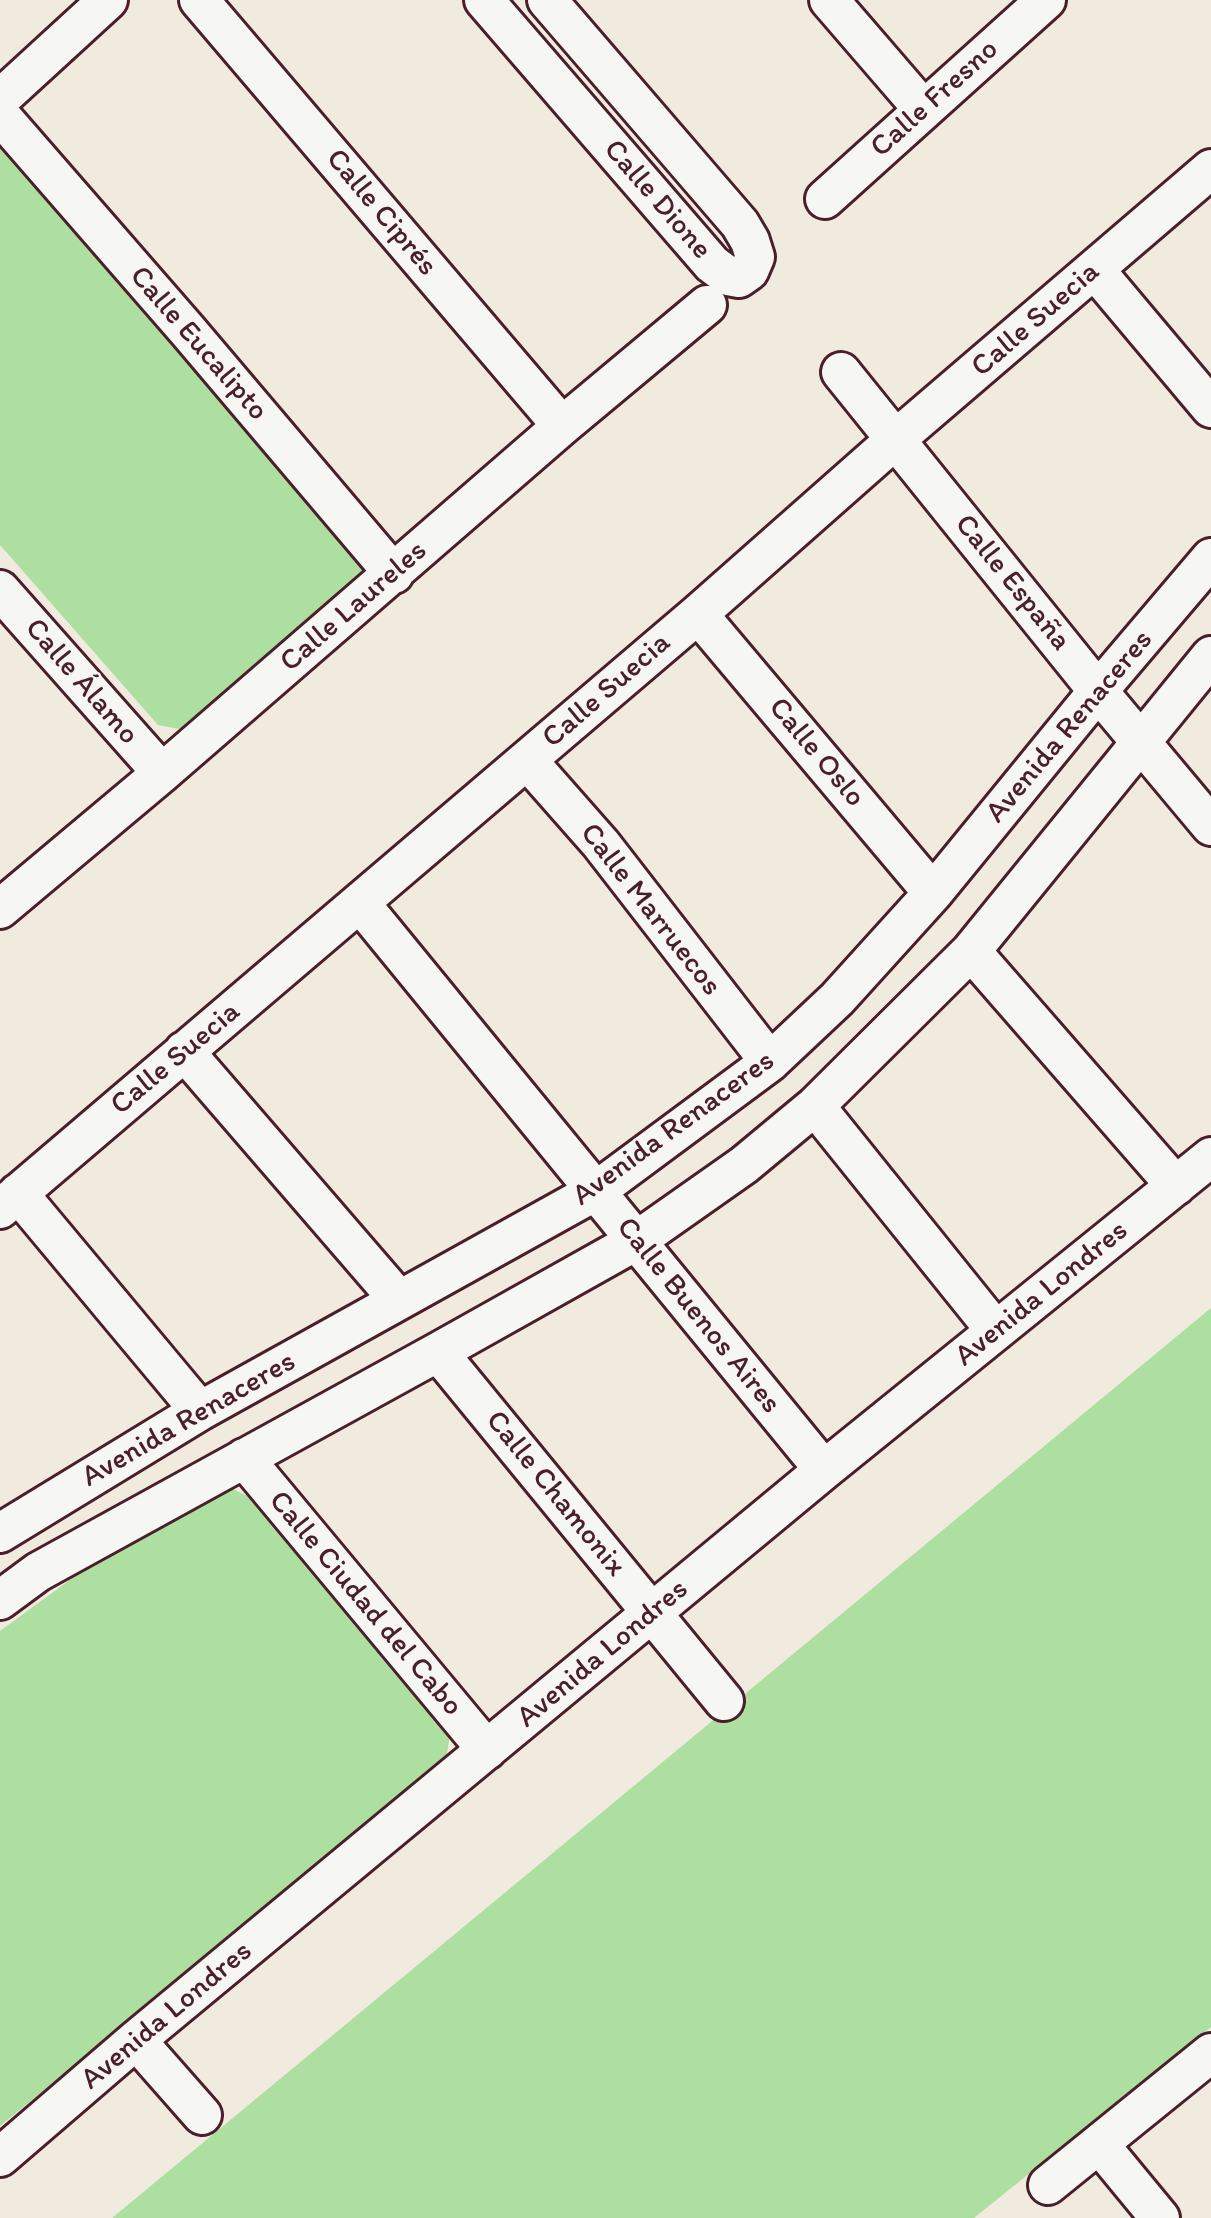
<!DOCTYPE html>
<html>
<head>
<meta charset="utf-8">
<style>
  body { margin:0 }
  canvas { display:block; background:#f1eade }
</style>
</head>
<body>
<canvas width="1211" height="2218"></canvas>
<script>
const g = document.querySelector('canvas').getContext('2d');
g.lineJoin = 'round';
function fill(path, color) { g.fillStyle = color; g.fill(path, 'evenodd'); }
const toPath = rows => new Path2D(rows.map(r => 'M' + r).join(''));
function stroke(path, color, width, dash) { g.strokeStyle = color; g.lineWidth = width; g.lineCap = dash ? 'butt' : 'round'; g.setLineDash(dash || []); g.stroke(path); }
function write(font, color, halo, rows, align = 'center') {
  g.font = font + ' Itim,sans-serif'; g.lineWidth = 5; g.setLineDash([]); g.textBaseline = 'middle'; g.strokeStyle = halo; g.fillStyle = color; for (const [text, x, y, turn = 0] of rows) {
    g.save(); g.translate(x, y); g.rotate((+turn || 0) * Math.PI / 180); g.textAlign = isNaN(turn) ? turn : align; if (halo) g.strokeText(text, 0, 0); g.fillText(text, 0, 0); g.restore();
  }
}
fill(toPath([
  [0,141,369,548,358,584,190,731,158,725,0,545],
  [1211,1308,1211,2027,974,2218,112,2218],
  [224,1485,258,1501,451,1727,446,1760,0,2126,0,1631,78,1574]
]), '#acdfa0');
const minor = toPath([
  [199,0,562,426],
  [484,0,712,264,728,276,739,278,749,271,755,257,750,241,740,224,547,0],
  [829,0,923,109],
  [0,99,108,0],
  [0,115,188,331,394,574],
  [825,199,1046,0],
  [1095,270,1211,408],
  [841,372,1098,691,1211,826],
  [0,590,162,773],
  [698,614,933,893],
  [527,760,601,844,770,1062],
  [360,903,824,1470],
  [0,909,162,773,562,426,707,305],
  [971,951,1176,1186],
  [184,1051,399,1300],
  [815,1106,996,1331],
  [18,1193,200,1411],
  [0,1209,698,614,896,439,1211,169],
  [438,1352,724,1701],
  [244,1458,487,1750],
  [0,1533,200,1411,596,1191,770,1062,837,999,933,893,1098,691,1211,558],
  [0,1600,38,1572,438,1352,636,1241,744,1165,815,1106,971,951,1211,656],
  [136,2040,202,2115],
  [1099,2144,1160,2218],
  [0,2157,136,2040,824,1470,1211,1157],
  [1048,2185,1211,2053]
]);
stroke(minor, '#4a1f2b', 44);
stroke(minor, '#f6f6f2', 38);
write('30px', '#4a1f2b', '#f6f6f2', [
  ["Calle Fresno",935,99,-42],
  ["Calle Dione",657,200,49],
  ["Calle Ciprés",381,213,50],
  ["Calle Suecia",1036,320,-41],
  ["Calle Eucalipto",198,344,49],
  ["Calle España",1012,583,51],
  ["Calle Laureles",354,607,-41],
  ["Calle Álamo",81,682,49],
  ["Calle Suecia",607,691,-41],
  ["Avenida Renaceres",1070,727,-50],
  ["Calle Oslo",816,753,50],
  ["Calle Marruecos",650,910,52],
  ["Calle Suecia",176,1059,-40],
  ["Avenida Renaceres",674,1129,-36],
  ["Avenida Londres",1042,1294,-39],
  ["Calle Buenos Aires",698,1316,51],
  ["Avenida Renaceres",189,1420,-30],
  ["Calle Chamonix",555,1494,51],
  ["Calle Ciudad del Cabo",365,1604,50],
  ["Avenida Londres",603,1654,-40],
  ["Avenida Londres",167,2016,-40]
]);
</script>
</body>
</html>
